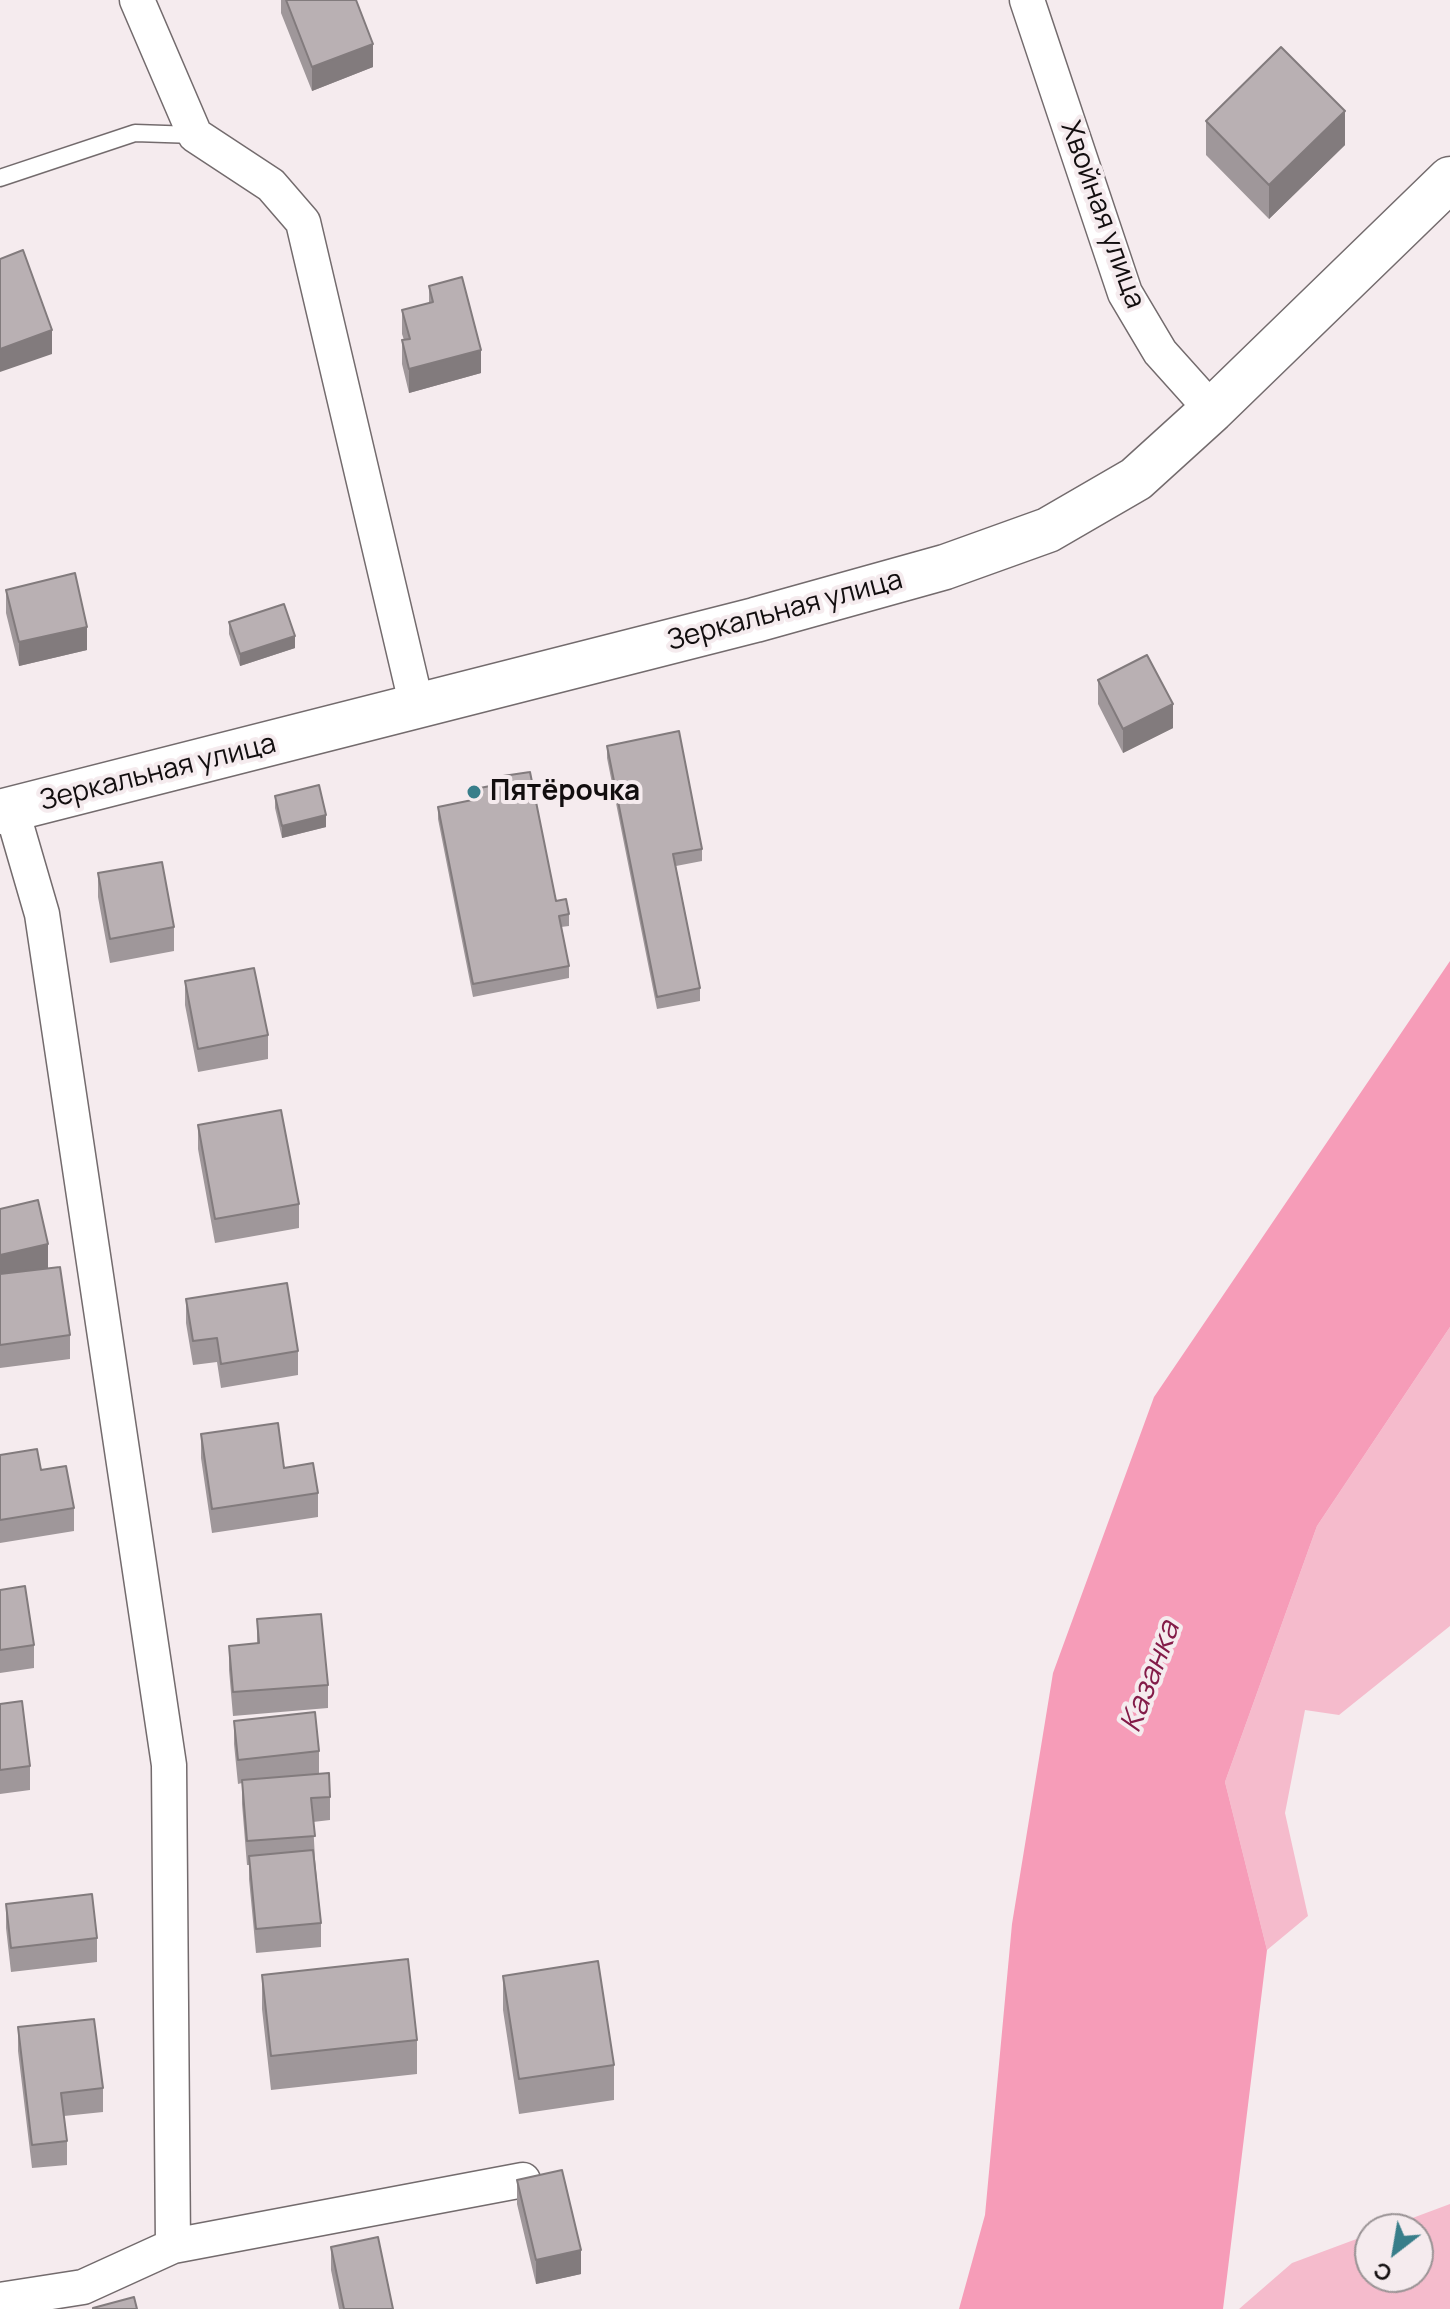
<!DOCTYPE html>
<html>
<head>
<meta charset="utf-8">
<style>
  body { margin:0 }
  #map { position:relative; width:1450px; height:2309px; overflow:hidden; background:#f5ebee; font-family:Manrope,sans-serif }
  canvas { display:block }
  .north { position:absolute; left:1354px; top:2213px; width:80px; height:80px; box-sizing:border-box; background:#f5ebee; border:2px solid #9a9395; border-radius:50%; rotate:211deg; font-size:22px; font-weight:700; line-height:32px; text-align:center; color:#120e0f }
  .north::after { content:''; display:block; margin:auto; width:28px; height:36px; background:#387e8a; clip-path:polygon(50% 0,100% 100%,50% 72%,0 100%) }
</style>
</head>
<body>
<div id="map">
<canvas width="1450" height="2309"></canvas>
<div class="north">С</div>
</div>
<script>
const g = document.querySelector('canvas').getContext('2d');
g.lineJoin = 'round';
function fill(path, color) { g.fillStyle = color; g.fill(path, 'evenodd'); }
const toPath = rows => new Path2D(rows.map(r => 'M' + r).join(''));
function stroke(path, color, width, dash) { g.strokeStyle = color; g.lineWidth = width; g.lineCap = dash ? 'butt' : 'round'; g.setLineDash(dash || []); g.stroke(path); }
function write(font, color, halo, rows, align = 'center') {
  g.font = font + ' Manrope,sans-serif'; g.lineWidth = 8; g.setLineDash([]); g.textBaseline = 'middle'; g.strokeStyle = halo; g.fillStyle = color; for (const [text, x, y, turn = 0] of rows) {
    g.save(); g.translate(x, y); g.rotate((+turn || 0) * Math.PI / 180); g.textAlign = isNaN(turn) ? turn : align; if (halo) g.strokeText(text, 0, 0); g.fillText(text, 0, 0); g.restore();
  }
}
fill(toPath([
  [1450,1327,1450,1626,1339,1715,1305,1710,1285,1813,1308,1916,1267,1950,1225,1782,1317,1526],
  [1450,2204,1450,2309,1239,2309,1292,2263,1370,2234,1370,2277,1418,2277,1418,2229,1383,2229]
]), '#f5bbcc');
fill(toPath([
  [1450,961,1450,1327,1317,1526,1225,1782,1267,1950,1223,2309,959,2309,985,2215,1012,1924,1053,1673,1154,1397]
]), '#f69cb8');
const lane = toPath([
  [0,178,135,133,195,135]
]);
const street = toPath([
  [137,0,195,135,271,185,303,222,417,707],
  [1027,0,1125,293,1160,352,1212,410],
  [12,811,42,914,169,1765,173,2246],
  [0,2300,83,2287,173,2246,523,2180]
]);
const secondary = toPath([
  [0,812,755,620,945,567,1048,530,1136,479,1212,410,1450,179]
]);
stroke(lane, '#736b6d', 19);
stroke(street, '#736b6d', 37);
stroke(secondary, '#736b6d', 47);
stroke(lane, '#fff', 16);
stroke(street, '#fff', 34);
stroke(secondary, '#fff', 44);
fill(toPath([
  [281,0,356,0,373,67,312,91,281,13],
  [1206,121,1345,145,1269,219,1206,155],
  [429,286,481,373,409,393,402,364,402,340,404,340,402,334,402,310,429,303],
  [6,590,87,650,19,666,6,613],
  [229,622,295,648,240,666,229,634],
  [1098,680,1173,728,1123,753,1098,704],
  [607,746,702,849,702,861,676,866,700,988,700,1001,657,1009,607,758],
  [503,776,556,901,569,914,569,926,561,927,569,966,569,978,473,997,438,819,438,807,475,800,475,789,503,783],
  [275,796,326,827,282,838,275,808],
  [98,873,174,927,174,951,110,963,98,897],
  [185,981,268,1035,268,1059,198,1072,185,1005],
  [198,1125,299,1204,299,1228,215,1243,198,1149],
  [0,1209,48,1268,70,1335,70,1359,0,1368],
  [186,1299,298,1351,298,1375,221,1388,217,1362,193,1365,186,1323],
  [201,1434,284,1468,318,1493,318,1517,212,1533,201,1458],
  [0,1455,41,1470,74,1508,74,1531,0,1543],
  [0,1590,34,1645,34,1668,0,1673],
  [257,1619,328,1685,328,1708,233,1716,229,1670,229,1646,257,1644],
  [0,1704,30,1766,30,1790,0,1794],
  [234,1721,319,1751,319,1773,330,1797,330,1820,313,1822,315,1859,321,1923,321,1947,256,1953,249,1879,249,1865,247,1865,242,1804,242,1783,238,1784,234,1744],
  [6,1904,97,1938,97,1962,11,1972,6,1928],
  [262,1975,417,2040,417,2074,271,2090,262,2009],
  [503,1976,614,2065,614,2100,519,2114,503,2010],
  [18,2027,103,2088,103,2112,64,2116,67,2141,67,2165,32,2168,18,2051],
  [517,2180,581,2274,536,2284,517,2204],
  [331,2247,393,2309,339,2309,331,2270]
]), '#9f979a');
fill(toPath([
  [373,44,373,67,312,91,312,67],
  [1345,111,1345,145,1269,219,1269,185],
  [52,330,52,354,0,372,0,349],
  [481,350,481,373,409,393,409,369],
  [87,627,87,650,19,666,19,642],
  [295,636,295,648,240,666,240,654],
  [1173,704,1173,728,1123,753,1123,729],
  [326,815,326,827,282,838,282,826],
  [48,1244,48,1268,0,1279,0,1255],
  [581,2250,581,2274,536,2284,536,2260]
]), '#827b7d');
const building = toPath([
  [286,0,356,0,373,44,312,67,286,0],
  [1281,47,1345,111,1269,185,1206,121,1281,47],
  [23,250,52,330,0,349,0,259,23,250],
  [462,277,481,350,409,369,402,340,410,339,402,310,433,302,429,286,462,277],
  [75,573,87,627,19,642,6,590,75,573],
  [284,604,295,636,240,654,229,622,284,604],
  [1147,655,1173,704,1123,729,1098,680,1147,655],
  [679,731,702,849,673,854,700,988,657,997,607,746,679,731],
  [530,772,556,901,566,899,569,914,559,916,569,966,473,984,438,807,477,799,475,789,505,783,503,776,530,772],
  [319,785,326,815,282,826,275,796,319,785],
  [162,862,174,927,110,939,98,873,162,862],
  [254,968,268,1035,198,1049,185,981,254,968],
  [281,1110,299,1204,215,1219,198,1125,281,1110],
  [38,1200,48,1244,0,1255,0,1209,38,1200],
  [60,1267,70,1335,0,1345,0,1274,60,1267],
  [287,1283,298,1351,221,1364,217,1338,193,1341,186,1299,287,1283],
  [278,1423,284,1468,313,1463,318,1493,212,1509,201,1434,278,1423],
  [37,1449,41,1470,66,1466,74,1508,0,1520,0,1455,37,1449],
  [25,1586,34,1645,0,1650,0,1590,25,1586],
  [321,1614,328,1685,233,1692,229,1646,259,1643,257,1619,321,1614],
  [22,1701,30,1766,0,1770,0,1704,22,1701],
  [315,1712,319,1751,238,1760,234,1721,315,1712],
  [329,1773,330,1797,311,1798,315,1836,247,1841,242,1780,329,1773],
  [313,1850,321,1923,256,1929,249,1856,313,1850],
  [92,1894,97,1938,11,1948,6,1904,92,1894],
  [408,1959,417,2040,271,2056,262,1975,408,1959],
  [598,1961,614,2065,519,2079,503,1976,598,1961],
  [94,2019,103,2088,61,2093,67,2141,32,2145,18,2027,94,2019],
  [562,2170,581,2250,536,2260,517,2180,562,2170],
  [378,2237,393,2309,344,2309,331,2247,378,2237],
  [134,2297,137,2309,93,2309,93,2308,134,2297]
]);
fill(building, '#b9b0b3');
stroke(building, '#827b7d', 2);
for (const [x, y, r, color] of [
  [474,792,8,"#387e8a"]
]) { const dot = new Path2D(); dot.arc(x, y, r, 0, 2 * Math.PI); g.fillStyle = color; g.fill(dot); stroke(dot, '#f5ebee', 3); }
write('28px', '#120e0f', '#f5ebee', [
  ["Хвойная улица",1102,215,70],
  ["Зеркальная улица",785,611,-15],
  ["Зеркальная улица",158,773,-14]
]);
write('bold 28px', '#120e0f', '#f5ebee', [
  ["Пятёрочка",490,792]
], 'left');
write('italic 30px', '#831b48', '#f5ebee', [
  ["Казанка",1151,1677,-69]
]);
</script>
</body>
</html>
